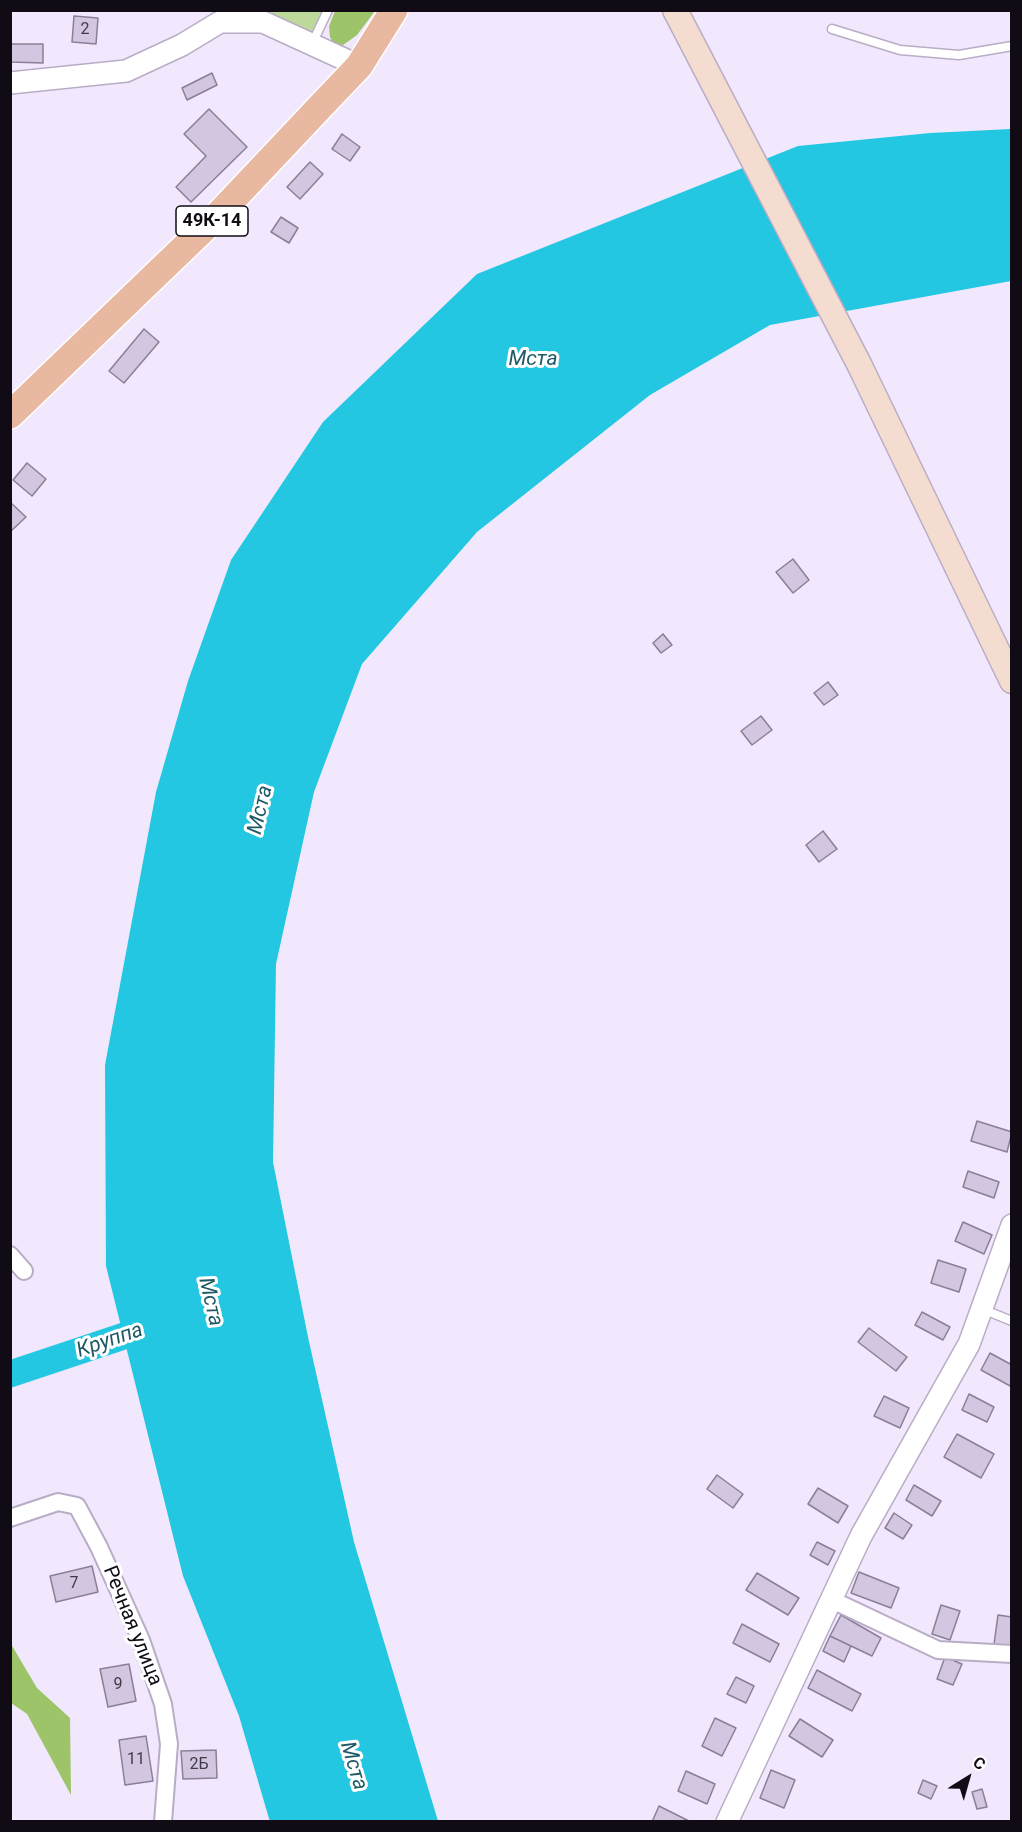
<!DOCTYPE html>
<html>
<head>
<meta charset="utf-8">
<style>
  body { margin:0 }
  #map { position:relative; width:1022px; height:1832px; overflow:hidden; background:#f2e8fd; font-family:Roboto,sans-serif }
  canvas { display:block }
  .frame { position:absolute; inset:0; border:12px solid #100b14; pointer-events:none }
  .north { position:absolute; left:938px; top:1748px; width:60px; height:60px; -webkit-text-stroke:4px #fff; paint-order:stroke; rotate:37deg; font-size:16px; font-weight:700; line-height:24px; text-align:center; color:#100b14 }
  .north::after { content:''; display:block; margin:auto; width:21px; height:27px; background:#100b14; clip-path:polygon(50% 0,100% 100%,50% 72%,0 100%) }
</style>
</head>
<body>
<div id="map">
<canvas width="1022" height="1832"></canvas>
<div class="frame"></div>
<div class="north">С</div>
</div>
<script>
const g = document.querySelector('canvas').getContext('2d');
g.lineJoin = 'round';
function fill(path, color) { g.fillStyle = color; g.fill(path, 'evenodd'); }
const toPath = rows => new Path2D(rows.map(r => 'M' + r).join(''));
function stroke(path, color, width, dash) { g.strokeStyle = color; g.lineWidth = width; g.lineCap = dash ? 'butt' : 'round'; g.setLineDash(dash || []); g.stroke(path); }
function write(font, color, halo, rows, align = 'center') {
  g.font = font + ' Roboto,sans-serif'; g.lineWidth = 6; g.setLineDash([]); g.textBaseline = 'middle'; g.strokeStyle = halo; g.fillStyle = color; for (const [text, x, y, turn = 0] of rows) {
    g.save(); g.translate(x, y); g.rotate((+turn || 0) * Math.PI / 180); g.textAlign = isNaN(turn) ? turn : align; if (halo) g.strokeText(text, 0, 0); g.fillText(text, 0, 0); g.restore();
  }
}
fill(toPath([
  [273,11,323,11,310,35,268,17]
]), '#bcd999');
fill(toPath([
  [335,11,375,11,357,35,339,48,334,45,330,37,329,26],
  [11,1644,37,1688,70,1718,71,1795,27,1714,11,1703]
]), '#9dc468');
fill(toPath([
  [1011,129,1011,281,770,325,650,395,477,532,362,664,314,792,276,964,273,1162,308,1337,354,1542,438,1821,270,1822,239,1716,183,1576,106,1266,105,1065,156,792,188,681,231,560,323,422,477,274,798,146,930,133]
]), '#23c7e2');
stroke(toPath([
  [10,1374,157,1325]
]), '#23c7e2', 27);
const building = toPath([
  [74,16,98,18,96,44,72,42,74,16],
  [10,44,43,44,43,63,10,62,10,44],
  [212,73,217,85,187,100,182,88,212,73],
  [209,109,247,147,191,202,176,187,206,156,184,134,209,109],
  [342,134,360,147,350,161,332,149,342,134],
  [310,162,323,174,300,199,287,187,310,162],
  [281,217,298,228,289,243,271,232,281,217],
  [144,329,159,342,124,383,109,371,144,329],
  [27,463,46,479,32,496,13,480,27,463],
  [10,502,26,517,10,532,10,502],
  [793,559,809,580,793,593,776,572,793,559],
  [663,634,672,645,661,653,653,643,663,634],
  [828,682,838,695,824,705,814,693,828,682],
  [761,716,772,730,752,745,741,731,761,716],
  [823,831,837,849,819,862,806,845,823,831],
  [977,1121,1012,1132,1007,1152,971,1141,977,1121],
  [968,1171,999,1182,994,1198,963,1187,968,1171],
  [963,1222,992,1235,984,1254,955,1241,963,1222],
  [938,1260,966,1269,959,1292,931,1283,938,1260],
  [922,1312,950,1327,943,1340,915,1325,922,1312],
  [869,1328,907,1357,896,1371,858,1342,869,1328],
  [990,1353,1012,1365,1012,1387,981,1370,990,1353],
  [969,1394,994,1407,987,1422,962,1410,969,1394],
  [884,1396,909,1408,900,1428,874,1416,884,1396],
  [957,1434,994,1454,981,1478,944,1457,957,1434],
  [717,1475,743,1494,733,1508,707,1489,717,1475],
  [914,1485,941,1501,932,1516,906,1500,914,1485],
  [818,1488,848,1506,838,1523,808,1504,818,1488],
  [894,1513,912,1525,903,1539,885,1528,894,1513],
  [817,1542,835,1551,828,1565,810,1555,817,1542],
  [92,1566,98,1592,56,1602,50,1576,92,1566],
  [859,1572,899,1588,891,1608,851,1593,859,1572],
  [757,1573,799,1598,788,1615,746,1590,757,1573],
  [941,1605,960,1611,950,1640,932,1634,941,1605],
  [841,1615,881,1638,872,1656,830,1636,841,1615],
  [998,1615,1012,1617,1012,1646,994,1644,998,1615],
  [742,1624,779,1644,770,1662,733,1643,742,1624],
  [830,1636,851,1646,844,1662,823,1651,830,1636],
  [945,1657,962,1664,953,1685,937,1679,945,1657],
  [129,1664,136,1701,108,1707,100,1669,129,1664],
  [817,1670,861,1694,852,1711,808,1688,817,1670],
  [736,1677,754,1686,746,1703,727,1694,736,1677],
  [715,1718,736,1728,722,1756,702,1746,715,1718],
  [800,1719,833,1740,822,1757,789,1736,800,1719],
  [146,1736,153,1781,125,1785,119,1740,146,1736],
  [216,1750,217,1778,183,1779,181,1751,216,1750],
  [771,1770,795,1780,784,1808,760,1798,771,1770],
  [686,1771,715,1784,707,1804,678,1791,686,1771],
  [923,1780,937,1786,931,1799,918,1793,923,1780],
  [982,1789,987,1807,977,1809,972,1792,982,1789],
  [659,1806,691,1822,652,1822,659,1806]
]);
fill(building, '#d2c6e0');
stroke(building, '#8b7f97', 1.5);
const service = toPath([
  [832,29,900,50,959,55,1012,46],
  [312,44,328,10],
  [982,1309,1012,1321]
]);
const minor = toPath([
  [10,1255,24,1271],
  [10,1518,58,1502,77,1506,99,1547,141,1640,163,1704,169,1744,163,1822],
  [832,1600,938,1650,1012,1654]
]);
const tertiary = toPath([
  [10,83,126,71,182,45,220,22,263,22,359,66],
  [727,1822,861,1536,969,1344,1012,1225]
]);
const secondary = toPath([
  [675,10,859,364,1012,681]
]);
const primary = toPath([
  [10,415,218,215,319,108,359,66,394,10]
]);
stroke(service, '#b9adc6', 11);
stroke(minor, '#b9adc6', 20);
stroke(tertiary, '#b9adc6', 24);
stroke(secondary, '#b9adc6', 27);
stroke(primary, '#fff', 30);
stroke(service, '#fff', 8);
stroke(minor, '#fff', 16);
stroke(tertiary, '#fff', 21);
stroke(secondary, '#f4dcd0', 24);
stroke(primary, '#e9b8a0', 27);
write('16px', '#403a47', null, [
  ["2",85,30],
  ["7",74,1584],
  ["9",118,1685],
  ["11",136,1760],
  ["2Б",199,1765]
]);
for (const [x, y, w] of [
  [212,221,72]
]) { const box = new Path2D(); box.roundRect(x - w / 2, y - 15, w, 30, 4.5); g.fillStyle = '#fff'; g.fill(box); stroke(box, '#100b14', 1.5); }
write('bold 18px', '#100b14', null, [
  ["49К-14",212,221]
]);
write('20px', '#100b14', '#fff', [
  ["Речная улица",132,1626,68]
]);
write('italic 21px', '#1e5a66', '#fff', [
  ["Мста",533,360],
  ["Мста",261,810,-77],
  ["Мста",210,1302,77],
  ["Круппа",110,1341,-19],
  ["Мста",353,1766,73]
]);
</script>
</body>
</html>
